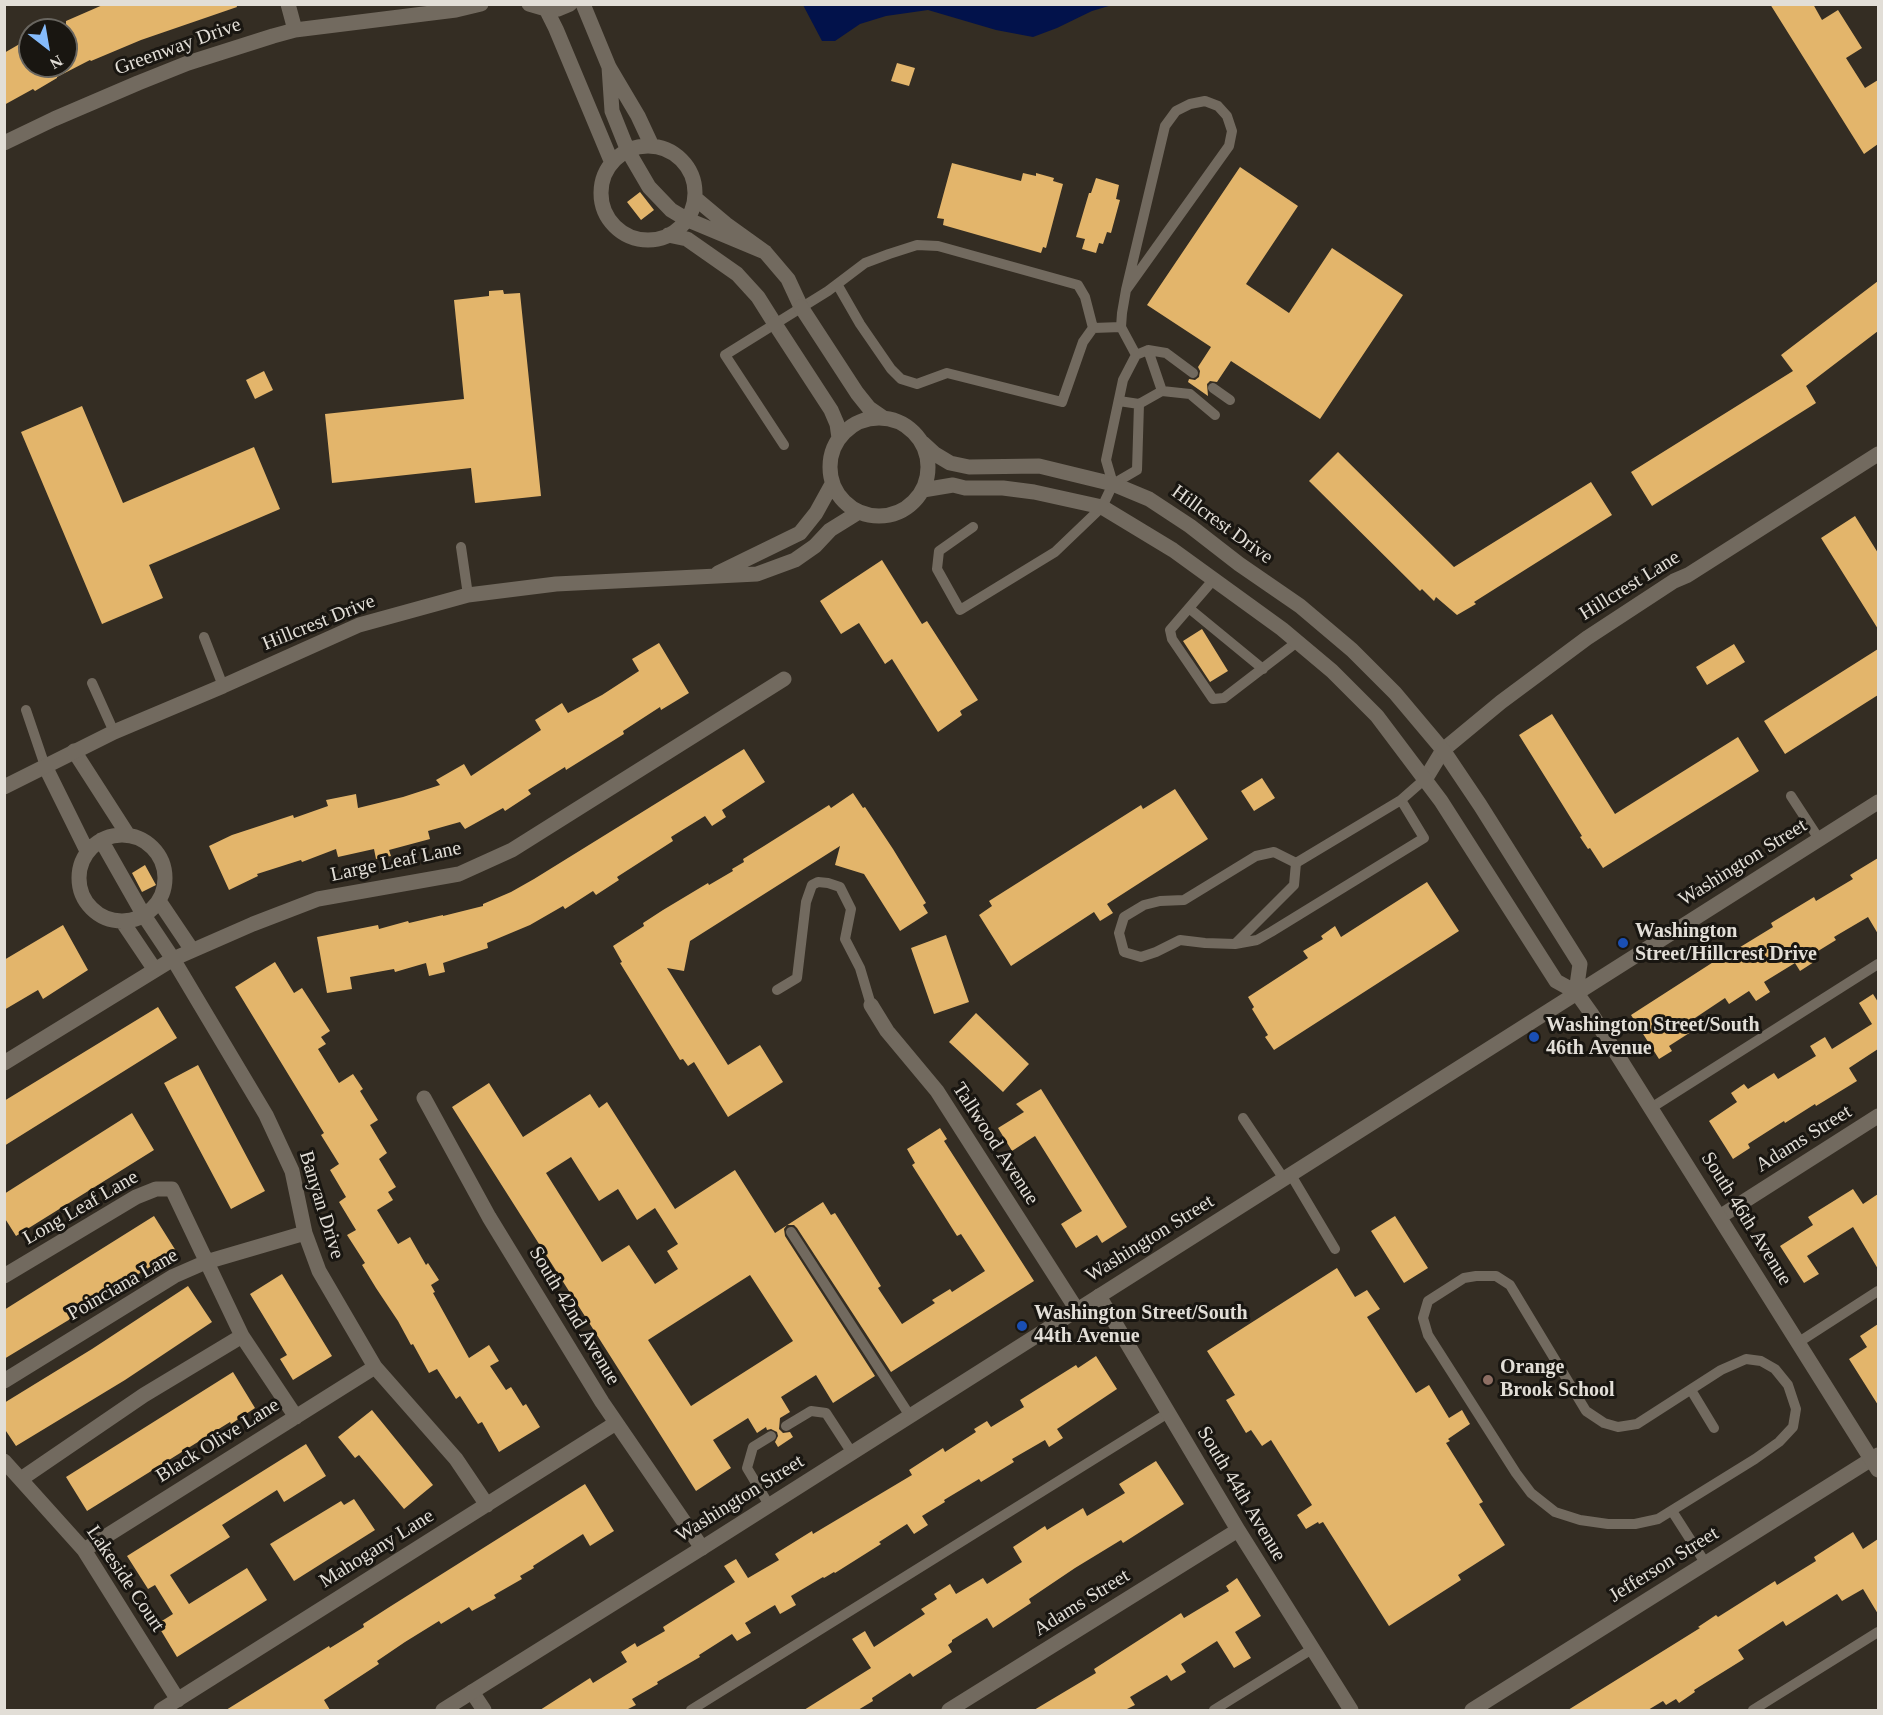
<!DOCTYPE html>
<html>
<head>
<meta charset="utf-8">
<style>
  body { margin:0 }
  #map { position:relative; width:1883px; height:1715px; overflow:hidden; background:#342d23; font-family:Georgia,serif }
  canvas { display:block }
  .frame { position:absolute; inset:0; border:6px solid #e2ded7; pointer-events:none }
  .north { position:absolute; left:18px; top:18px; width:60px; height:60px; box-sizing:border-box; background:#191611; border:2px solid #696660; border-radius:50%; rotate:149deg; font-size:16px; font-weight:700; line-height:24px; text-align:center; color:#e2ded7 }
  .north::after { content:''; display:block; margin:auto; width:21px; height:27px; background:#85bbfb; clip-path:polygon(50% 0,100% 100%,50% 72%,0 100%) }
</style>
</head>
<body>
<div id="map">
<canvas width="1883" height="1715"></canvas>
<div class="frame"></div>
<div class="north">N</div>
</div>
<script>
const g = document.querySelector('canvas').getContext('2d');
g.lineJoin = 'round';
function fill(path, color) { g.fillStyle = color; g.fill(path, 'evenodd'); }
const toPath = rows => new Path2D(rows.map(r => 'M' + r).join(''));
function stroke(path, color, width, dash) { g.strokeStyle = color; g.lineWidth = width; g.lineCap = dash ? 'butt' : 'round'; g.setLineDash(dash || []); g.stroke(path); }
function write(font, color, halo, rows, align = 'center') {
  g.font = font + ' Georgia,serif'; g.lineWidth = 6; g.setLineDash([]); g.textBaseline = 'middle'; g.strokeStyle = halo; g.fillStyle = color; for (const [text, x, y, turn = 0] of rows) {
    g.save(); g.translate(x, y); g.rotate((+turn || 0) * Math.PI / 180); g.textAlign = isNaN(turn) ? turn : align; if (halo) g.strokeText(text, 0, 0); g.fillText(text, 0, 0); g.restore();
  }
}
fill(toPath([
  [803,5,1112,5,1092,11,1057,28,1033,37,996,30,928,10,886,16,860,24,835,41,822,41]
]), '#02124b');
fill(toPath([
  [105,4,236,4,237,7,141,40,91,61,90,60,57,77,57,78,35,91,33,89,4,105,4,53,30,38,30,66,66,66,66,21],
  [1770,4,1813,4,1822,20,1838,10,1862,48,1846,58,1865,88,1878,80,1878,144,1864,154],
  [897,63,915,68,909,86,891,81],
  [952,163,1021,181,1023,173,1036,176,1036,173,1054,178,1053,181,1063,184,1046,248,1043,247,1041,253,943,225,944,219,937,218],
  [1240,167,1298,206,1246,284,1289,313,1332,248,1403,295,1320,419,1231,361,1217,382,1210,381,1207,384,1208,396,1188,382,1189,379,1195,380,1199,377,1200,371,1198,367,1211,347,1147,305],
  [1096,178,1119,185,1116,199,1120,200,1111,233,1107,232,1103,244,1099,243,1096,253,1082,249,1085,239,1076,237,1089,193,1091,193],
  [640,192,654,210,641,220,627,202],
  [1878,281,1878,331,1806,386,1816,403,1652,506,1631,472,1793,371,1781,355],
  [503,290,504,294,520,293,541,496,475,503,471,468,332,483,325,414,464,399,454,300,489,296,489,291],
  [264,371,273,390,255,399,246,380],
  [82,406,123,503,254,447,280,509,149,565,163,598,102,624,21,432],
  [1338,452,1454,567,1591,482,1612,515,1474,602,1476,604,1457,615,1436,597,1434,601,1422,589,1420,591,1309,481],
  [1855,516,1878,553,1878,629,1821,538],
  [882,560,922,624,927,621,978,700,960,711,962,715,938,732,892,659,885,664,859,623,841,634,820,601],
  [1202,629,1228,671,1210,682,1183,641],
  [659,643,689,693,661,710,660,707,623,731,624,734,566,770,565,767,528,790,531,794,505,811,503,808,465,829,460,822,428,831,430,839,389,850,391,856,376,859,374,849,338,857,336,849,302,862,301,860,257,874,258,876,229,890,209,846,232,835,293,815,294,818,328,806,326,800,356,794,358,808,403,797,440,785,436,780,464,764,471,776,541,730,535,720,562,703,568,713,602,695,639,671,632,659],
  [1734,644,1745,662,1707,685,1696,667],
  [1878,649,1878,695,1785,754,1764,721],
  [1552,714,1615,814,1738,737,1759,771,1603,868,1590,848,1588,849,1580,837,1582,836,1519,735],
  [744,749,765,782,722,810,726,817,712,826,705,816,671,837,673,841,617,877,619,880,596,895,593,891,565,909,563,906,530,925,487,943,488,948,443,963,445,972,429,976,426,963,395,972,394,969,350,977,352,989,327,993,317,937,378,925,379,929,408,921,409,923,443,915,443,916,483,906,483,904,511,892,534,879],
  [1262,778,1275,798,1254,811,1241,791],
  [1175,789,1208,839,1107,904,1113,913,1100,921,1094,912,1011,966,979,915,992,906,989,901,1141,805,1143,809],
  [853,793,863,808,865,807,893,849,926,903,923,905,928,913,900,931,864,874,835,865,840,846,690,941,684,971,667,968,728,1065,760,1045,783,1082,728,1117,694,1062,688,1066,683,1059,680,1060,620,963,622,962,613,946,644,926,643,923,663,910,708,883,709,885,733,871,732,869,744,862,743,859,764,846,829,805,831,808],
  [1878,858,1878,934,1868,917,1834,937,1836,940,1810,956,1814,962,1800,971,1795,963,1764,982,1770,992,1756,1001,1749,991,1729,1004,1725,998,1689,1022,1694,1030,1669,1046,1672,1051,1659,1059,1631,1015,1718,959,1719,960,1773,927,1771,923,1814,897,1816,901,1853,879,1850,875],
  [145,865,156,885,142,892,132,873],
  [1427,882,1459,931,1274,1050,1265,1037,1268,1035,1252,1009,1254,1007,1248,997,1308,958,1303,951,1323,939,1321,936,1335,926,1341,937],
  [63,925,88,970,43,999,38,990,4,1010,4,960],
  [946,935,969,1002,934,1014,911,948],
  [275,962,294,993,302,988,330,1031,321,1037,326,1044,318,1049,339,1083,353,1074,363,1089,360,1091,378,1120,370,1125,387,1153,379,1159,396,1187,388,1192,393,1200,377,1210,398,1244,410,1237,426,1265,428,1263,439,1280,431,1285,435,1292,433,1293,469,1358,489,1345,499,1361,490,1366,506,1390,511,1387,523,1406,526,1404,540,1427,499,1452,482,1422,478,1424,460,1396,456,1399,437,1369,429,1373,413,1344,411,1345,398,1321,376,1288,362,1265,365,1263,347,1235,356,1230,339,1202,346,1197,330,1170,339,1164,321,1135,324,1133,235,987],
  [1873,994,1878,1002,1878,1049,1849,1068,1857,1081,1816,1106,1815,1104,1785,1123,1784,1121,1748,1144,1750,1148,1733,1159,1709,1121,1737,1102,1731,1093,1744,1084,1748,1089,1774,1073,1778,1079,1816,1056,1810,1046,1825,1037,1832,1049,1872,1024,1859,1003],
  [158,1007,177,1038,4,1146,4,1101],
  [976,1013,1029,1064,1003,1092,949,1042],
  [198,1065,265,1191,231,1209,164,1083],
  [489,1083,523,1137,590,1094,599,1108,607,1102,675,1209,735,1170,775,1233,823,1202,831,1215,835,1213,881,1286,878,1288,902,1324,935,1303,932,1300,950,1289,952,1292,985,1271,961,1234,957,1236,912,1165,915,1163,907,1149,940,1128,947,1139,944,1141,1034,1281,891,1372,797,1228,794,1225,787,1225,784,1229,785,1236,875,1376,833,1403,816,1375,781,1397,790,1412,780,1418,779,1429,783,1433,790,1432,793,1437,778,1447,775,1442,778,1436,777,1432,771,1429,767,1430,766,1427,757,1433,748,1418,713,1440,731,1468,696,1491,452,1107],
  [571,1157,599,1201,618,1189,637,1220,655,1208,678,1244,667,1251,678,1269,655,1284,629,1245,602,1262,546,1173],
  [750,1275,793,1341,691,1406,648,1340],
  [1041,1089,1127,1227,1102,1243,1097,1235,1076,1248,1061,1224,1082,1211,1035,1136,1012,1151,998,1128,1024,1112,1016,1104],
  [132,1113,154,1150,16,1236,4,1217,4,1194],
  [1853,1189,1863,1204,1878,1194,1878,1269,1853,1227,1807,1256,1819,1274,1804,1283,1780,1246,1813,1225,1808,1217],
  [154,1216,176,1251,70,1316,72,1318,4,1359,4,1310],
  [1395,1216,1428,1268,1404,1283,1371,1231],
  [1337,1268,1355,1297,1367,1290,1380,1309,1367,1317,1416,1393,1429,1385,1449,1418,1462,1410,1470,1424,1448,1439,1450,1441,1446,1443,1483,1502,1479,1504,1505,1545,1458,1575,1461,1580,1389,1626,1323,1522,1319,1524,1318,1522,1306,1529,1297,1515,1312,1505,1271,1440,1262,1446,1251,1430,1246,1433,1226,1400,1235,1395,1207,1351],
  [282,1274,332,1356,293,1380,280,1359,287,1355,250,1294],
  [188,1286,212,1322,125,1380,16,1446,4,1428,4,1403,92,1349],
  [1878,1324,1878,1405,1849,1359,1867,1347,1860,1336],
  [1096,1356,1117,1389,1057,1429,1063,1438,1049,1447,1045,1440,1012,1459,1014,1462,981,1482,979,1479,944,1500,945,1502,922,1516,928,1525,914,1534,907,1524,879,1542,881,1544,835,1573,834,1572,824,1578,823,1577,791,1596,796,1605,780,1614,775,1605,745,1623,751,1633,737,1641,732,1634,699,1655,700,1657,657,1682,658,1684,632,1699,636,1705,626,1710,540,1710,590,1678,593,1683,627,1662,621,1652,635,1643,637,1647,665,1631,663,1627,735,1582,724,1566,736,1559,748,1578,779,1560,775,1554,812,1531,813,1534,912,1475,909,1470,943,1448,945,1452,976,1432,974,1429,987,1421,991,1427,1024,1407,1020,1400,1076,1365,1078,1368],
  [233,1372,255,1408,231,1424,230,1422,87,1511,66,1477],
  [372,1410,433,1485,404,1509,359,1455,355,1458,338,1437],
  [306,1444,326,1476,284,1502,277,1490,222,1525,230,1537,170,1575,189,1604,247,1568,267,1600,177,1657,157,1624,173,1614,155,1585,148,1589,127,1556],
  [1156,1461,1184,1504,1123,1543,1121,1540,1075,1568,1029,1599,1031,1603,993,1628,987,1618,952,1640,952,1642,948,1645,952,1652,913,1677,910,1673,872,1698,873,1701,858,1710,804,1710,871,1668,852,1639,865,1631,874,1647,925,1614,921,1609,937,1599,934,1594,950,1584,956,1594,983,1578,987,1584,1022,1562,1013,1547,1045,1526,1047,1530,1083,1508,1087,1516,1125,1493,1119,1484],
  [585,1484,614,1531,590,1546,583,1534,533,1566,534,1568,520,1576,522,1579,494,1595,496,1598,472,1611,469,1607,441,1624,439,1621,405,1642,377,1661,379,1664,324,1700,330,1710,226,1710,329,1646,330,1648,364,1627,363,1624,391,1606],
  [354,1499,375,1530,294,1581,270,1544,341,1501,344,1505],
  [1853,1532,1863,1549,1878,1539,1878,1614,1863,1589,1842,1601,1837,1594,1786,1626,1783,1621,1738,1650,1744,1659,1694,1690,1695,1692,1679,1703,1676,1699,1666,1705,1663,1701,1648,1710,1568,1710,1700,1628,1698,1627,1716,1615,1718,1617,1775,1581,1777,1585,1816,1561,1814,1557],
  [1237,1578,1261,1616,1235,1632,1251,1658,1234,1668,1217,1641,1181,1664,1186,1672,1171,1681,1167,1675,1130,1697,1135,1705,1125,1710,1034,1710,1096,1673,1094,1669,1181,1613,1184,1618,1229,1591,1226,1586]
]), '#e3b56b');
stroke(toPath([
  [837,284,860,324,891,369,901,379,917,384,947,373,1062,402,1083,342,1093,328],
  [1126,290,1229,146,1232,131,1227,116,1218,106,1205,101,1190,104,1176,111,1165,126,1126,290,1122,313,1121,327,1136,355],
  [1093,328,1121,327],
  [1148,350,1162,391],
  [1213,388,1230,400],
  [1119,401,1139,404,1162,391,1190,394,1215,415],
  [784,445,725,355,828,291,865,263,889,254,917,245,938,246,1078,285,1085,297,1093,328],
  [1113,484,1106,460,1123,380,1136,355,1148,350,1166,353,1193,373],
  [973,527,939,551,937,569,960,610,1055,552,1102,507,1113,484,1137,470,1139,404],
  [461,547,468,595],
  [1214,579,1170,630,1172,639,1213,699,1224,698,1297,642],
  [1190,609,1263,669],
  [204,637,223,686],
  [92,683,114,732],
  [26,710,45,766],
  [1791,796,1819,839],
  [1296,863,1274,852,1256,856,1184,900,1160,901,1144,905,1124,917,1119,933,1124,952,1141,957,1156,952,1180,940,1205,943,1235,944,1257,940,1271,932,1424,838,1401,800],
  [1296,863,1401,800,1426,778],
  [1235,944,1294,885,1296,863],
  [777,990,797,978,806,902,812,885,818,882,828,883,840,887,851,909,845,939,860,968,871,1005],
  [1651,1108,1878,964],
  [1243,1118,1284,1179],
  [1291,1175,1335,1249],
  [791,1232,910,1416],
  [1476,1276,1496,1276,1510,1285,1586,1411,1604,1423,1618,1427,1637,1424,1721,1370,1746,1359,1761,1361,1775,1369,1788,1385,1796,1409,1793,1427,1779,1442,1755,1459,1658,1519,1635,1524,1608,1524,1580,1520,1555,1512,1531,1493,1516,1473,1428,1335,1423,1318,1428,1301,1464,1278,1476,1276],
  [1799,1342,1878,1291],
  [1691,1390,1714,1428],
  [786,1426,811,1411,826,1413,852,1453],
  [769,1505,747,1468,753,1447,771,1436],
  [1672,1511,1706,1564],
  [691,1710,1168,1413],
  [1214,1710,1312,1649],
  [1753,1710,1878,1632]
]), '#726a5f', 10);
stroke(toPath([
  [288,4,295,30],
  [529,4,546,9,558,9,570,4],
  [583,4,609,67,638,116,652,146],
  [546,9,556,29,612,163],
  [609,67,612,111,628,151,649,187,671,210,686,219,765,252],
  [4,143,54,119,138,83,188,63,273,36,295,30,456,10,481,4],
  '601 193a47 47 0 1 1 94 0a47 47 0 1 1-94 0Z',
  [695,198,726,224,765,252,788,279,801,307],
  [668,235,687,239,737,274,758,297,775,324],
  [74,751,128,835],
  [45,766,87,851],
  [1426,778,1443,750,1501,702,1587,638,1674,581,1688,575,1878,454],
  '79 878a43 43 0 1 1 86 0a43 43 0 1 1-86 0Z',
  [101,840,143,914,173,959,266,1115,292,1171,305,1233,319,1271,375,1367,456,1459,487,1505],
  [159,901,192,950],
  [122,921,155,970],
  [871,1005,887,1031,937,1091,1077,1310],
  [4,1063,173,959,253,924,318,899,459,874,512,850,784,679],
  [424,1098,489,1217,602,1402,702,1548],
  [1721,1216,1878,1116],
  [4,1276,136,1197,156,1189,172,1189,242,1336,296,1417],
  [1099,1296,1238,1530,1351,1710],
  [4,1381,174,1276,206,1262,305,1233],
  [4,1461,84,1550,178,1700],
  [21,1479,144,1395,242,1336],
  [84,1550,375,1367],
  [472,1692,484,1710],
  [161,1710,616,1423],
  [949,1710,1238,1530],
  [1472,1710,1878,1455]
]), '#726a5f', 15);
stroke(toPath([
  [801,307,857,393,869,408,882,417],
  [775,324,831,410,837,424,839,438],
  '830 467a49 49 0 1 1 98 0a49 49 0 1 1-98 0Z',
  [923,443,935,454,950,463,969,467,1039,466,1113,484,1149,499,1190,526,1239,564,1300,606,1352,650,1395,693,1443,750,1480,805,1580,964,1576,992],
  [923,490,953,485,965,488,1003,488,1034,492,1102,507,1173,550,1282,629,1332,671,1377,716,1441,801,1556,981,1576,992,1591,1013,1878,1470],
  [718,573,800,533,816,513,832,484],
  [4,787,114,732,223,686,359,625,468,595,556,584,757,574,795,560,815,546,830,530,859,512],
  [443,1710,702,1548,1878,802]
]), '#726a5f', 15);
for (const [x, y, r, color] of [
  [1623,943,6,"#1a4fb4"],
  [1534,1037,6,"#1a4fb4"],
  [1022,1326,6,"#1a4fb4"],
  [1488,1380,6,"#8d6e63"]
]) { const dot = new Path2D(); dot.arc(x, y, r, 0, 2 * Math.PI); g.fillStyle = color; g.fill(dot); stroke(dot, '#191611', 2); }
write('20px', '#e2ded7', '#191611', [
  ["Greenway Drive",178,47,-20],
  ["Hillcrest Drive",1222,525,36],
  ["Hillcrest Lane",1630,586,-32],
  ["Hillcrest Drive",319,623,-22],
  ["Large Leaf Lane",396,862,-12],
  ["Washington Street",1743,863,-32],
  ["Adams Street",1804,1139,-32],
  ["Tallwood Avenue",995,1144,57],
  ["Banyan Drive",321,1205,73],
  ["Long Leaf Lane",81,1208,-30],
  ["South 46th Avenue",1746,1219,58],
  ["Washington Street",1150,1239,-32],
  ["Poinciana Lane",123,1285,-30],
  ["South 42nd Avenue",574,1316,59],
  ["Black Olive Lane",218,1441,-32],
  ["South 44th Avenue",1241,1494,59],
  ["Washington Street",740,1499,-32],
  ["Mahogany Lane",377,1549,-32],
  ["Jefferson Street",1664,1565,-32],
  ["Lakeside Court",125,1579,56],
  ["Adams Street",1082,1603,-32]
]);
write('bold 20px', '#e2ded7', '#191611', [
  ["Washington",1635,932],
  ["Street/Hillcrest Drive",1635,955],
  ["Washington Street/South",1546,1026],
  ["46th Avenue",1546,1049],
  ["Washington Street/South",1034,1314],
  ["44th Avenue",1034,1337],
  ["Orange",1500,1368],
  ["Brook School",1500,1391]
], 'left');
</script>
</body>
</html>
